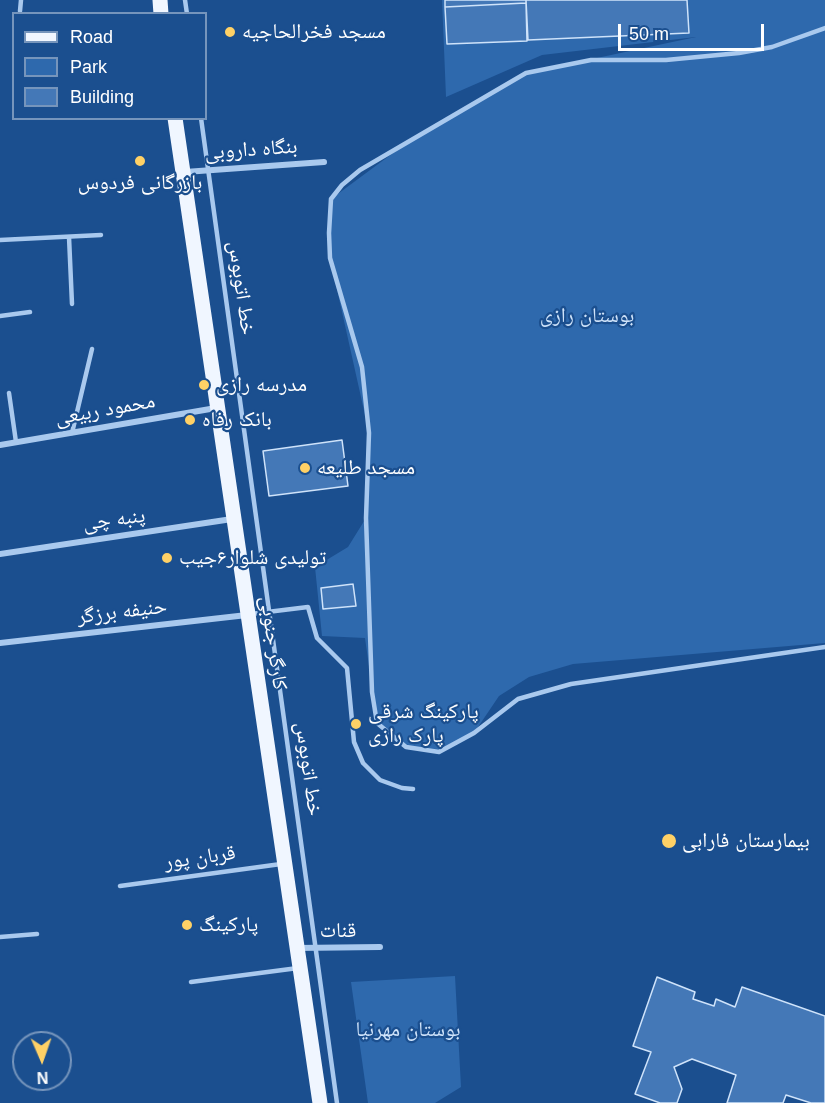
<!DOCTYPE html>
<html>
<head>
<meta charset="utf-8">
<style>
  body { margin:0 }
  #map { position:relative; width:825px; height:1103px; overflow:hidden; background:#1b4f8f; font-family:Helvetica,sans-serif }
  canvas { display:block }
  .legend { position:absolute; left:12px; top:12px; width:195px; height:108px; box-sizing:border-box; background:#1b4f8f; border:2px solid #7695bc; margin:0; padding:8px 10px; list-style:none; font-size:18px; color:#fff }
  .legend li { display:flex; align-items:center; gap:12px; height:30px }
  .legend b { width:30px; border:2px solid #7695bc }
  .north { position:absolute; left:12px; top:1031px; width:60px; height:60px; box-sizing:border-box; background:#1b4f8f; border:2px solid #7695bc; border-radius:50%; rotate:178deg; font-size:16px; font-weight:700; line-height:24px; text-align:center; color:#fff }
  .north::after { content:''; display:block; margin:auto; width:21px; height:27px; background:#ffd166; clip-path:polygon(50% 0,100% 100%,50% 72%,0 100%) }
  .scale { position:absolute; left:618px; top:24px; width:146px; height:27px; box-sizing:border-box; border:3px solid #fff; border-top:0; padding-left:8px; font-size:18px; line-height:21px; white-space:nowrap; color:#fff; -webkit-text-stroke:4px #1b4f8f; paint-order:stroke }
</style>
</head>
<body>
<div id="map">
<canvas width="825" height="1103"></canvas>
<ul class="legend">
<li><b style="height:8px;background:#f0f6ff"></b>Road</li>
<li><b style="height:16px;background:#2e69ad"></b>Park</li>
<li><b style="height:16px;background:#4478b7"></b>Building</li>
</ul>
<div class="north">N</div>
<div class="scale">50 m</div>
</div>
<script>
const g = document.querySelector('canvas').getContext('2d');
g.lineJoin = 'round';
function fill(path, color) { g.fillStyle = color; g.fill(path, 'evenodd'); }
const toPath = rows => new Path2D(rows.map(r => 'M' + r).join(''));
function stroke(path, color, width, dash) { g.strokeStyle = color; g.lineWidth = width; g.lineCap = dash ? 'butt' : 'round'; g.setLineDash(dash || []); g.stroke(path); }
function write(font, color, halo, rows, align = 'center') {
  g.font = font + ' Helvetica,"Noto Naskh Arabic",sans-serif'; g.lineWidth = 4.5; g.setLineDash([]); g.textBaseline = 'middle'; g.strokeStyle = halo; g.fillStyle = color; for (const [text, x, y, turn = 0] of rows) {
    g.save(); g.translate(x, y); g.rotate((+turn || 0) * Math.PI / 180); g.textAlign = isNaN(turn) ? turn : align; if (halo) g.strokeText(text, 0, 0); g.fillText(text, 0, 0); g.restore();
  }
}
fill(toPath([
  [442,0,825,0,825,643,573,664,529,677,499,696,474,733,439,752,406,747,377,723,365,638,322,636,315,567,348,547,366,518,369,433,330,258,331,199,412,139,526,73,696,37,542,55,446,97],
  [455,976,461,1087,435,1103,368,1103,351,982]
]), '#2e69ad');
const building = toPath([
  [445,0,526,0,526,3,445,7,445,0],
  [526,0,687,0,689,33,528,40,526,0],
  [526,3,527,41,447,44,445,7,526,3],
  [342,440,348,486,269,496,263,451,342,440],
  [353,584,356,606,323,609,321,588,353,584],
  [657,977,695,992,693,999,714,1006,716,999,735,1007,742,987,825,1016,825,1103,811,1103,786,1095,783,1103,727,1103,736,1075,692,1059,674,1067,682,1089,677,1103,660,1103,635,1094,651,1052,633,1046,657,977]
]);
fill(building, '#4478b7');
stroke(building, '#cfe3fa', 1.5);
stroke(toPath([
  [185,0,187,14],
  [20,11,21,0],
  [825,28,772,47,739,53,666,60,591,60,526,73,360,170,342,185,331,199,329,233,330,258,362,367,369,433,366,518,372,692,377,723,406,747,439,752,474,733,518,699,571,684,825,647],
  [201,118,337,1103],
  [69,237,72,304],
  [0,240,101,235],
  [0,316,30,312],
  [9,393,16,442],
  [72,433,92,349],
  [251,614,308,607,317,638,347,668,354,742,363,763,380,780,402,788,413,789],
  [120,886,281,864],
  [0,937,37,934],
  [191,982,298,968]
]), '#a9c9ee', 4.5);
stroke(toPath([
  [185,172,324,162],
  [0,445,216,408],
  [0,554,232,519],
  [0,643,247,615],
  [297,948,380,947]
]), '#a9c9ee', 6);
stroke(toPath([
  [160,0,161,14],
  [175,118,320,1103]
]), '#f0f6ff', 15);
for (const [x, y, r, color] of [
  [230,32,6,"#ffd166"],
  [140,161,6,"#ffd166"],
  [204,385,6,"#ffd166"],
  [190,420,6,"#ffd166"],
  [305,468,6,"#ffd166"],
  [167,558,6,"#ffd166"],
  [356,724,6,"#ffd166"],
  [669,841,8,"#ffd166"],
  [187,925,6,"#ffd166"]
]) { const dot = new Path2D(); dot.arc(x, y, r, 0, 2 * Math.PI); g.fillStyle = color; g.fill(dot); stroke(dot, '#1b4f8f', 2); }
write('21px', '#fff', '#1b4f8f', [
  ["مسجد فخرالحاجیه",242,32],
  ["بازرگانی فردوس",140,183,"center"],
  ["مدرسه رازی",216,385],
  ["بانک رفاه",202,420],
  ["مسجد طلیعه",317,468],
  ["تولیدی شلوار۶جیب",179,558],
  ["پارکینگ شرقی",368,712],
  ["پارک رازی",368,736],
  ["بیمارستان فارابی",682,841],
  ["پارکینگ",199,925]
], 'left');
write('21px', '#fff', '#1b4f8f', [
  ["بنگاه داروبی",251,150,-4],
  ["خط اتوبوس",241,288,82],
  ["محمود ربیعی",105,410,-10],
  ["پنبه چی",114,520,-8],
  ["حنیفه برزگر",122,612,-7],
  ["کارگر جنوبی",273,643,82],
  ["خط اتوبوس",308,769,82],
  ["قربان پور",200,858,-8],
  ["قنات",338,931]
]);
write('21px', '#cfe3fa', '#1b4f8f', [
  ["بوستان رازی",587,316],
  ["بوستان مهرنیا",408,1030]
]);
</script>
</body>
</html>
